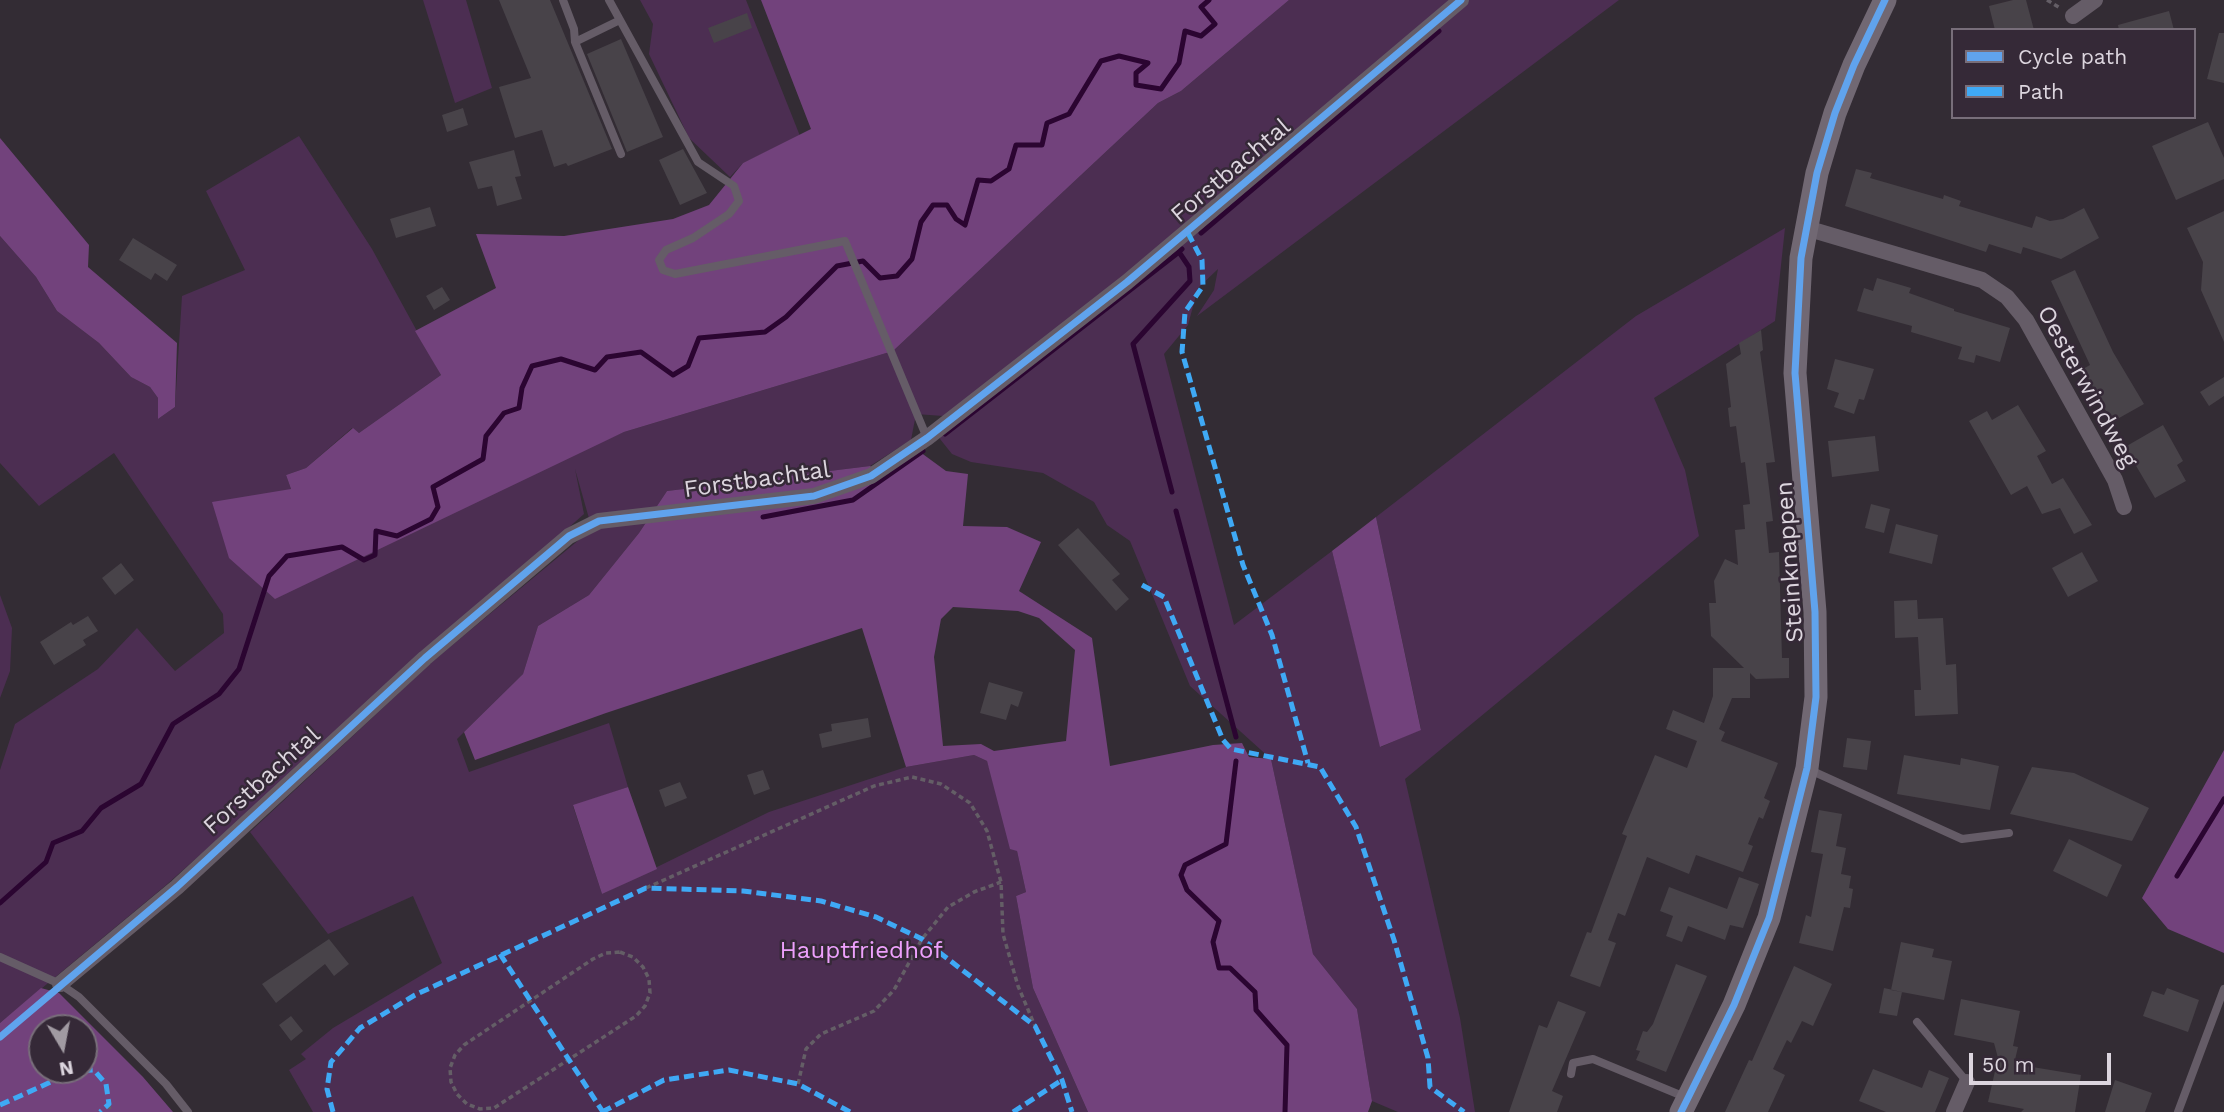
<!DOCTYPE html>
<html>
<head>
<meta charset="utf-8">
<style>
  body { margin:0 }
  #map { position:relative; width:2224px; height:1112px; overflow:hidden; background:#332c34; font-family:"Work Sans",sans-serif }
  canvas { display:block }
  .legend { position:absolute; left:1951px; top:28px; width:245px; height:91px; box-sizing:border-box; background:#352937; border:2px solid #786e7a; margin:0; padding:9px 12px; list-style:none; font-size:21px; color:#dcd5de }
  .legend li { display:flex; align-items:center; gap:14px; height:35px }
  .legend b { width:35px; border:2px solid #786e7a }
  .north { position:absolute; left:28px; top:1014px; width:70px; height:70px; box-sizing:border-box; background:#352937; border:2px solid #786e7a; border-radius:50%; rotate:170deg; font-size:19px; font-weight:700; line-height:28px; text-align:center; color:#dcd5de }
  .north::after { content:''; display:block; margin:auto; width:24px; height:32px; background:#a19aa2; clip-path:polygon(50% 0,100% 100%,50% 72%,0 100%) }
  .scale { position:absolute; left:1969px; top:1053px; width:142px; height:32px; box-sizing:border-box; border:4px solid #dcd5de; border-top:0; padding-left:9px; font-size:21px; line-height:24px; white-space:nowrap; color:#dcd5de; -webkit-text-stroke:5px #352937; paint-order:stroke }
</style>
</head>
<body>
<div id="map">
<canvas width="2224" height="1112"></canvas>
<ul class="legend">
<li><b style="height:9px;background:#60a3ed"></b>Cycle path</li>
<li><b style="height:9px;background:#3fa9f5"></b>Path</li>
</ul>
<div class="north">N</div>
<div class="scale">50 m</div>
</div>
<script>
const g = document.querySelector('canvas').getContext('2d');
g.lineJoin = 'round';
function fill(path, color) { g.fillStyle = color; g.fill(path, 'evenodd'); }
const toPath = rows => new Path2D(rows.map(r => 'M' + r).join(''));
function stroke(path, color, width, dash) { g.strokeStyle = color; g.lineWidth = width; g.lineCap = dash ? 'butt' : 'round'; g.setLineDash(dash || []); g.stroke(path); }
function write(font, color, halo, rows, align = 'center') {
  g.font = font + ' "Work Sans",sans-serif'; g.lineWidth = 5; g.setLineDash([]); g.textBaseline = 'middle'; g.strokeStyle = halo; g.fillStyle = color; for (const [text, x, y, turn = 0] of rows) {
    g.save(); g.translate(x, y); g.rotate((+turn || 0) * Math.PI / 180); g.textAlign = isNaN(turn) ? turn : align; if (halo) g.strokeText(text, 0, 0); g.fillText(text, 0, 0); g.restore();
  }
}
fill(toPath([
  [423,0,466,0,492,88,455,103],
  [640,0,746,0,800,136,743,163,730,177,689,138,649,54,653,24],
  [1289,0,1619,0,1197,316,1214,290,1218,269,1198,288,1188,325,1164,354,1234,625,1332,551,1381,747,1421,729,1376,517,1636,316,1785,228,1775,321,1654,398,1685,470,1699,536,1405,779,1460,1018,1475,1112,1398,1112,1372,1101,1357,1009,1313,954,1271,759,1190,686,1130,541,1107,525,1094,502,1043,473,971,462,952,454,940,439,943,416,916,414,911,440,870,466,667,491,639,533,589,595,538,626,523,674,457,739,469,772,609,723,628,787,573,806,602,894,769,812,906,767,974,755,987,761,1017,851,1026,892,1016,896,1033,988,1088,1112,313,1112,289,1070,306,1059,301,1054,333,1028,442,963,413,896,328,934,250,832,432,662,592,529,575,469,584,514,165,886,0,1023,0,770,15,724,98,669,137,628,175,671,224,633,223,614,114,453,39,506,0,463,0,236,36,277,57,311,99,343,131,377,150,387,158,398,158,419,175,407,182,296,245,270,206,191,299,136,372,249,441,375,359,433,352,428,306,468,286,475,291,489,571,455,624,432,893,351,1158,103,1181,91],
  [0,595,12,628,10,671,0,698]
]), '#4c2e52');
fill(toPath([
  [761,0,1289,0,1181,91,1158,103,893,351,624,432,275,599,229,558,212,502,291,489,286,475,306,468,353,428,359,433,441,375,415,331,496,288,476,234,564,236,673,219,709,205,743,163,811,129],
  [0,138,89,245,88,267,177,343,175,407,158,419,158,398,150,387,131,377,99,343,57,311,36,277,0,236],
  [920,452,946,471,968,474,963,526,1007,527,1041,542,1019,591,1092,638,1110,766,1213,745,1242,743,1249,757,1271,759,1313,954,1357,1009,1372,1101,1368,1112,1088,1112,1033,988,1016,896,1026,892,1017,851,1010,849,987,761,974,755,906,767,862,628,606,713,475,760,464,732,523,674,538,626,589,595,639,533,667,491,870,466,887,476],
  [953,607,1018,611,1039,618,1075,650,1066,741,994,751,981,744,943,746,934,657,941,619],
  [1376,517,1421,730,1380,747,1332,551],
  [2224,750,2224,953,2168,929,2142,898],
  [628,787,657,869,602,894,573,805],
  [41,988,59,993,143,1077,173,1112,0,1112,0,1023],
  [42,1028,84,1028,84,1070,42,1070]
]), '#72427c');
stroke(toPath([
  [1201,233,1439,31],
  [945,434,1179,252],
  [1172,492,1133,344,1190,281,1189,267,1179,252,1182,249],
  [1176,511,1236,737],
  [763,517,853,500,923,451],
  [1236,761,1226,844,1185,865,1181,875,1187,890,1219,921,1213,942,1219,968,1230,968,1255,992,1256,1010,1287,1045,1285,1112],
  [2177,876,2224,799],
  [0,903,46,862,53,843,82,831,101,808,141,784,173,724,219,694,239,669,269,576,287,556,342,547,364,560,375,555,376,531,397,536,431,519,438,507,433,487,483,459,486,436,504,413,519,408,522,388,532,366,561,359,595,370,607,357,641,352,673,375,688,366,699,338,765,332,786,317,837,266,863,261,880,278,897,276,912,259,921,222,933,205,947,205,956,219,965,225,978,180,991,181,1009,169,1016,145,1042,145,1047,123,1069,114,1101,61,1119,56,1148,63,1136,73,1136,85,1161,89,1179,63,1185,31,1201,36,1215,24,1201,7,1209,0]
]), '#2b0531', 5);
fill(toPath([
  [499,0,550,0,612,149,568,166,566,163,554,167,542,130,515,138,499,87,531,78],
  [2013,0,2026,0,2034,30,1995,30,1989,6],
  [2169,11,2174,30,2119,30,2118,25],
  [747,13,752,28,714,43,708,28],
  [2219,33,2224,33,2224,83,2207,79],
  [621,39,663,137,627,152,587,54],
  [463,108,468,125,447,132,442,115],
  [2208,122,2224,158,2224,179,2176,200,2152,146],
  [683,149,707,193,680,205,659,160],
  [514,150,521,176,515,177,522,199,497,206,492,186,478,189,469,162],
  [1856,169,1872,173,1870,178,1943,199,1944,195,1961,201,1959,206,2032,228,2036,216,2050,221,2063,219,2084,208,2099,238,2061,259,2023,247,2021,254,1989,244,1986,252,1845,206],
  [430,207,436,226,396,238,390,219],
  [2224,211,2224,342,2201,290,2203,262,2187,228],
  [133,238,177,265,167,281,155,273,151,280,119,260],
  [2075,270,2113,352,2144,404,2112,422,2083,369,2090,365,2051,281],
  [1877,278,1911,288,1909,293,1954,309,1954,311,2010,328,2000,362,1976,355,1974,363,1958,359,1962,347,1911,332,1912,326,1857,311,1864,288,1873,291],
  [442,287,450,300,434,310,426,296],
  [1761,330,1763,350,1760,352,1775,462,1766,463,1773,521,1766,522,1769,553,1779,552,1782,658,1789,658,1789,678,1756,679,1750,673,1750,698,1732,698,1719,729,1725,732,1721,741,1778,763,1764,798,1770,801,1763,819,1759,817,1748,844,1753,846,1743,872,1696,855,1689,874,1647,857,1625,916,1618,913,1608,940,1616,943,1600,987,1570,976,1587,932,1591,933,1627,836,1622,834,1655,755,1687,768,1697,741,1666,729,1673,710,1704,723,1713,696,1713,668,1744,668,1711,636,1709,603,1716,603,1714,581,1725,559,1738,565,1735,530,1745,529,1743,505,1750,504,1745,462,1741,463,1736,426,1730,427,1728,408,1731,407,1726,364,1741,354,1739,343],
  [1835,359,1874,369,1864,400,1859,399,1854,414,1834,407,1839,393,1827,389],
  [2224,377,2224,396,2209,406,2200,392],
  [2018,405,2046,451,2037,456,2052,484,2063,478,2092,525,2074,534,2060,508,2042,514,2027,486,2011,495,1969,421,1987,411,1992,420],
  [2163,425,2183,461,2177,465,2186,481,2155,498,2125,447],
  [1875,436,1879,471,1832,477,1828,441],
  [1871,504,1890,509,1884,533,1865,528],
  [1896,524,1938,535,1932,564,1889,553],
  [1078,528,1120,574,1112,580,1129,599,1116,611,1058,545],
  [2082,552,2098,581,2068,597,2052,568],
  [121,563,134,580,115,595,102,578],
  [1917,600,1918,619,1943,618,1946,665,1956,664,1958,714,1915,716,1914,690,1921,690,1918,637,1895,638,1894,601],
  [88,616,98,631,83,640,86,645,54,665,40,642,71,622,73,625],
  [989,682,1023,692,1018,707,1011,704,1006,720,980,713],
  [868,718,871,737,822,748,819,734,832,731,831,724],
  [1847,738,1871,741,1867,770,1843,767],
  [1904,755,1960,765,1961,758,1999,766,1990,810,1897,794],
  [2032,767,2074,773,2149,808,2132,841,2010,814],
  [763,770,770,789,754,795,747,775],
  [680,782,687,798,665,807,659,790],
  [1819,810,1842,814,1836,846,1846,848,1841,874,1851,876,1849,888,1853,889,1850,908,1844,907,1833,951,1799,943,1806,915,1811,917,1823,854,1811,852],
  [2069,839,2122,865,2107,897,2053,871],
  [1739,877,1759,884,1743,928,1730,925,1725,940,1688,926,1682,942,1666,936,1673,916,1660,911,1669,887,1727,909],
  [329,939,349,964,334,976,325,964,276,1003,262,984],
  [1901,942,1934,949,1932,957,1952,961,1944,1000,1891,990],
  [1676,964,1707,976,1666,1072,1636,1060,1640,1051,1636,1050,1643,1031,1647,1032,1653,1024],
  [1794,966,1832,984,1813,1026,1802,1021,1791,1043,1787,1040,1773,1069,1785,1075,1768,1112,1725,1112,1749,1060,1752,1061],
  [1884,988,1902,992,1897,1016,1879,1013],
  [2167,988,2199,1000,2188,1032,2143,1016,2152,991,2164,995],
  [1961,999,2020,1011,2013,1046,2018,1047,2014,1064,2081,1075,2075,1112,2021,1112,2024,1109,1988,1102,1998,1058,1994,1043,1954,1035],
  [1558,1001,1586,1012,1552,1091,1563,1096,1557,1112,1509,1112,1539,1025,1547,1028],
  [291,1016,303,1031,291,1041,279,1025],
  [1873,1069,1922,1088,1929,1070,1949,1078,1935,1112,1886,1112,1859,1101],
  [2115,1080,2152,1093,2145,1112,2105,1112]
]), '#484349');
stroke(toPath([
  [2047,0,2060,8],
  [646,888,874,786,912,777,941,784,970,803,987,831,1001,882,1003,934,1018,986,1035,1026],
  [620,952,633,957,643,967,649,979,650,993,645,1006,636,1016,494,1108,480,1109,467,1104,457,1094,451,1082,450,1068,455,1055,464,1045,593,959,606,953,620,952],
  [798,1084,806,1049,821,1034,874,1011,894,990,922,939,948,907,974,892,1001,882],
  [109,1104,110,1112]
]), '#645e66', 3.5, [5, 3.5]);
stroke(toPath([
  [563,0,574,29,575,42,621,154],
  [609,0,698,162,734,186,739,201,729,214,693,238,666,250,659,260,663,270,675,274,845,241,927,438],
  [575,42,620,20],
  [1810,770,1962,839,2009,833],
  [0,957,60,984,79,997,166,1084,188,1112],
  [1917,1022,1967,1082],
  [1571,1074,1573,1063,1593,1059,1685,1097],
  [2178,1112,2224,989]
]), '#655c67', 8);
stroke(toPath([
  [2073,16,2095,0],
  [1806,228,1982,280,2007,297,2026,320,2115,480,2124,507],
  [60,984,177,887,425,658,569,536,599,521,814,496,871,476,927,438,1127,282,1461,0],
  [1954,1112,1967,1082]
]), '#655c67', 16);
stroke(toPath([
  [1681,1112,1734,1005,1769,918,1807,768,1816,697,1815,612,1795,373,1801,258,1817,173,1835,113,1854,65,1885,0]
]), '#716873', 23);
stroke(toPath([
  [1188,233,1202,260,1203,286,1185,312,1182,352,1243,565,1272,635,1308,763],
  [1142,585,1164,597,1223,740,1231,749,1320,767,1356,827,1394,940,1428,1058,1430,1087,1464,1112],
  [500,954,603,1112],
  [0,1105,75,1071,94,1070,106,1084,109,1104,100,1112],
  [333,1112,327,1089,331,1062,360,1028,415,995,646,888,743,891,821,901,876,917,922,939,1035,1026,1062,1080,1072,1112],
  [602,1112,664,1080,729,1070,798,1084,850,1112],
  [1013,1112,1062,1080]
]), '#3fa9f5', 5, [10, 5]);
stroke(toPath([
  [0,1037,177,887,425,658,569,536,599,521,814,496,871,476,927,438,1127,282,1461,0],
  [1681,1112,1734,1005,1769,918,1807,768,1816,697,1815,612,1795,373,1801,258,1817,173,1835,113,1854,65,1885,0]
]), '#60a3ed', 7);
write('24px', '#dcd5de', '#352937', [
  ["Forstbachtal",1231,171,-40],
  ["Oesterwindweg",2087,387,61],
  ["Forstbachtal",757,480,-8],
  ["Steinknappen",1790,562,-94],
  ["Forstbachtal",262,781,-42]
]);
write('24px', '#eda0fc', '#352937', [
  ["Hauptfriedhof",861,951]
]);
</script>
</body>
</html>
